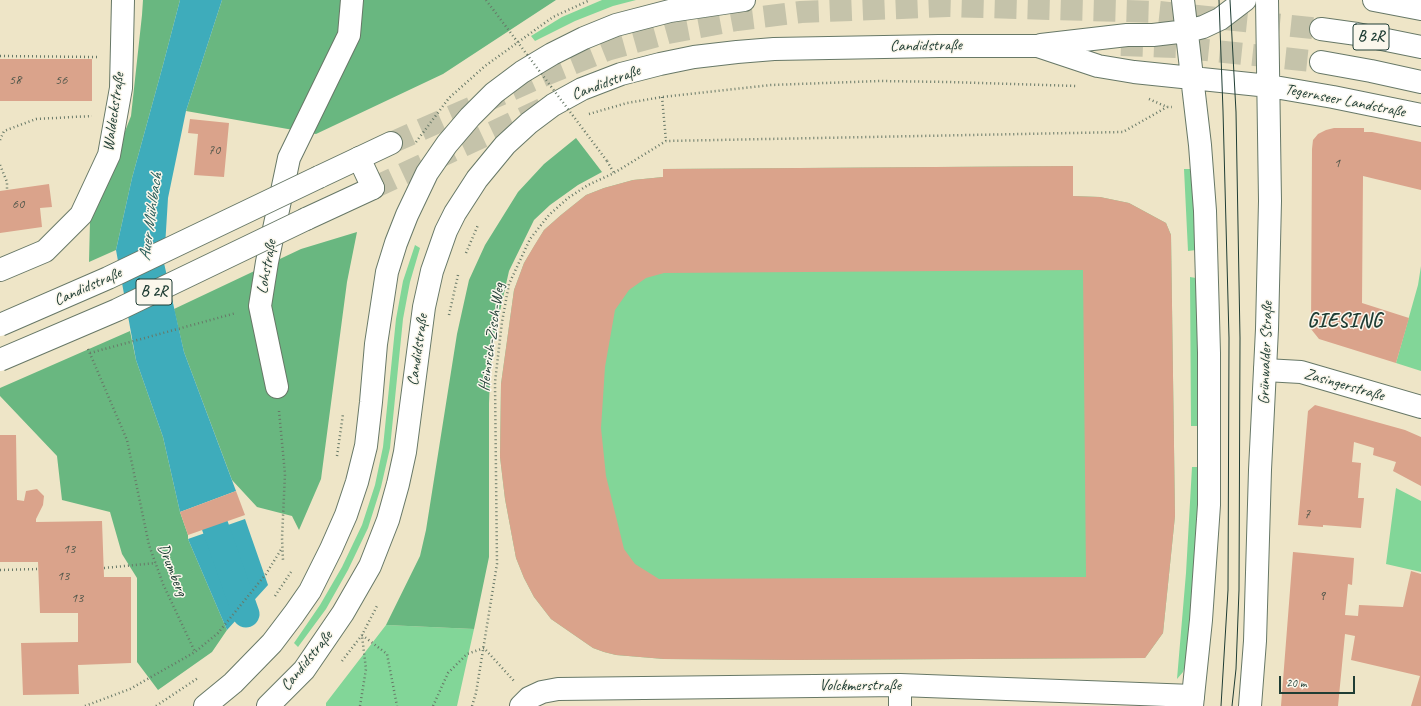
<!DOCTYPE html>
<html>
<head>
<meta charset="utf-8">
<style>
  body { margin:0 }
  #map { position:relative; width:1421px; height:706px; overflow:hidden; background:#eee5c7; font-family:Caveat,sans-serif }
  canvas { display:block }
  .scale { position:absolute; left:1279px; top:676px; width:76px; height:18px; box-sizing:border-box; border:2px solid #1f3d34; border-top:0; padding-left:5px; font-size:12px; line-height:14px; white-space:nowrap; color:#1f3d34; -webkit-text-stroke:3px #fbf7ec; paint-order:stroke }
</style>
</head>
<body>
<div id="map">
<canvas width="1421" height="706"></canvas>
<div class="scale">20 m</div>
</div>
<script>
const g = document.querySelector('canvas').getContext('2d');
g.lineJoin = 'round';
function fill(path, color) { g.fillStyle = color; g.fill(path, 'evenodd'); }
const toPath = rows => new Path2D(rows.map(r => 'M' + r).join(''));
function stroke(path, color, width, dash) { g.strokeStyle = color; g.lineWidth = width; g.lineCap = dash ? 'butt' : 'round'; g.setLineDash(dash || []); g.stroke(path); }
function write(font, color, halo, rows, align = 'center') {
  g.font = font + ' Caveat,sans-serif'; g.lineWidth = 3; g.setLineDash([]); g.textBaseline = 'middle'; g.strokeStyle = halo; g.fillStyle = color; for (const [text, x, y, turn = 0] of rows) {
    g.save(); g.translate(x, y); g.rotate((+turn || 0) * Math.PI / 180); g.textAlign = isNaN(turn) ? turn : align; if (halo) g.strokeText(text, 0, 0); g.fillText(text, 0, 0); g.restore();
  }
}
fill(toPath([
  [602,0,636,0,613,6,575,21,535,41,531,36,562,17],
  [1073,166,1073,196,1100,197,1129,203,1166,223,1171,235,1175,516,1163,633,1145,658,793,660,664,659,616,655,604,652,593,648,551,619,534,597,524,578,516,558,505,499,500,457,501,384,514,290,524,263,544,230,561,215,586,195,604,188,633,180,663,177,663,169],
  [1184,169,1192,169,1196,250,1188,251],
  [415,245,420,248,410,282,403,319,390,448,381,487,368,528,348,570,326,609,298,647,294,643,320,605,342,567,362,525,375,485,383,447,396,319,403,281],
  [1421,266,1421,371,1396,363,1418,285],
  [1190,277,1196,278,1199,426,1191,426],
  [1192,467,1198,467,1197,549,1188,657,1183,672,1177,679,1186,573],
  [1396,488,1421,501,1421,572,1386,564],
  [386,625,474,629,457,706,326,706,326,703]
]), '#82d698');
fill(toPath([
  [143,0,180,0,163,65,132,178,116,250,89,262,90,221,131,116,142,15],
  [222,0,556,0,443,74,316,134,186,111],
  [576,138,602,172,578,185,550,205,534,220,509,271,500,311,491,356,489,403,489,557,474,629,386,625,420,556,426,530,457,334,469,280,485,245,518,192,544,164],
  [357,232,347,282,321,479,299,530,292,516,257,507,232,480,184,352,174,309,301,249],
  [130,331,136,360,163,437,180,512,188,535,188,539,227,630,212,652,158,690,137,662,137,578,122,554,110,512,62,500,57,456,0,396,0,388]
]), '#69b780');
fill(toPath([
  [180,0,222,0,186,111,168,198,164,263,184,352,236,491,180,512,163,437,136,360,116,250,132,178,163,65],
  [245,519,268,585,227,630,188,539]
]), '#3eacbb');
stroke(toPath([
  [215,526,246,614]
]), '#3eacbb', 27);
fill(toPath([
  [0,59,92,59,92,101,0,101],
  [190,119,229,123,224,177,194,175,198,134,188,133],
  [1334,128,1364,128,1364,132,1372,132,1421,142,1421,190,1363,176,1362,303,1409,318,1396,363,1319,339,1311,329,1312,149,1313,140,1318,134,1326,130],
  [1073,166,1073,196,1100,197,1129,203,1166,223,1171,235,1175,516,1163,633,1145,658,793,660,664,659,616,655,604,652,593,648,551,619,534,597,524,578,516,558,505,499,500,457,501,384,514,290,524,263,534,246,544,230,561,215,586,195,604,188,633,180,663,177,663,169],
  [1083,270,1086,577,659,579,635,564,624,549,606,476,601,428,605,367,615,310,629,290,646,278,664,273],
  [49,184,52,207,40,208,42,227,0,233,0,191],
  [1315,405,1405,430,1421,437,1421,486,1393,471,1396,462,1373,455,1374,448,1354,442,1352,462,1361,463,1358,498,1364,498,1361,528,1323,525,1323,527,1298,525,1308,411],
  [0,435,16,435,17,500,24,501,26,491,37,489,44,496,43,505,36,519,36,522,102,521,104,577,131,577,131,663,78,665,79,694,23,695,21,643,78,642,78,613,40,613,38,562,0,562],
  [236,491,245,515,188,535,180,512],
  [1293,552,1354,558,1352,585,1348,584,1345,615,1358,616,1359,605,1403,607,1411,571,1421,574,1421,706,1411,706,1420,676,1351,660,1355,636,1345,634,1338,706,1281,706]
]), '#daa38b');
stroke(toPath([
  [1121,45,1177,47,1321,62],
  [391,143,545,75,607,50,668,33,737,20,801,12,948,6,1159,12,1321,29],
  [373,188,542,109]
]), '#c5c3aa', 22, [22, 11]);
const minor = toPath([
  [359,158,373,188],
  [0,270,45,251,81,215,109,155,121,88,123,0],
  [1265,370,1301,372,1421,407],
  [277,387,260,306,267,262,289,158,349,35,352,0],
  [521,706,529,698,542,692,558,689,900,685,1193,696],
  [900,706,900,685]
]);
const major = toPath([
  [1183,0,1200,145,1205,211,1209,353,1209,505,1201,620,1192,706],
  [1374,0,1421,9],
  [1041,45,1127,35,1153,35,1187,31,1203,27,1220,19,1245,0],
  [205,706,233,683,272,643,294,614,310,591,331,549,346,515,357,482,366,446,371,402,376,344,387,272,396,243,407,215,427,173,447,144,470,117,494,93,522,72,552,54,584,38,616,25,670,11,744,0],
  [268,706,304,670,343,613,370,566,388,520,398,484,405,452,424,307,432,271,446,231,455,213,477,179,505,145,529,123,553,105,582,89,621,74,660,64,694,57,737,52,774,49,939,46,1038,46,1098,66,1134,72,1269,86,1333,97,1421,115],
  [1250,706,1255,641,1260,470,1267,329,1270,201,1267,0]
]);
const highway = toPath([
  [1321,29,1357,34,1421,47],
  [1321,62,1371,71,1421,82],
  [319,177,391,143],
  [306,219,373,188]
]);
stroke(minor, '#677867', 24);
stroke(major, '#677867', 24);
stroke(highway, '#677867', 24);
stroke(toPath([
  [0,56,97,57],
  [662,97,666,141],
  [1149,99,1167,107,1172,107],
  [589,114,627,103,662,97,771,85,880,81,949,82,1077,86],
  [0,140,4,131,36,119,92,116],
  [416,142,449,98,485,66,553,17,590,0],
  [607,161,614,173],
  [0,165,7,182,7,190],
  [466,253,478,225],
  [449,315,458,275],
  [88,349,127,440,149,545,163,584,195,652],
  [90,353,236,313],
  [279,411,285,474,282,538,283,560],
  [337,456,343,414],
  [104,568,156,563],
  [0,570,38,569],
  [275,596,291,572],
  [362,635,387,654,397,706],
  [342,661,362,635,377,606],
  [85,706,130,689,195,652,218,633,266,574,282,548],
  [156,706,198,678],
  [360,706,366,669,362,636],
  [433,706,448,673,467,654,484,648,514,681],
  [472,706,476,693,497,564,495,382,502,322,509,284,530,239,549,215,568,198,588,185,614,173,666,141,1123,132,1167,107]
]), '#677867', 2.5, [1, 3]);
stroke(minor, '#fff', 22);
stroke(major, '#fff', 22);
stroke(highway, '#fff', 22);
stroke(toPath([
  [1219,0,1223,111,1229,338,1228,590,1221,706],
  [1230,0,1236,112,1240,338,1239,590,1236,669,1232,706]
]), '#1f3d34', 1);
const highwayBridge = toPath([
  [0,325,108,278,319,177],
  [0,360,117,310,306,219]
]);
stroke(highwayBridge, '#677867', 24, []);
stroke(toPath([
  [486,0,607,161]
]), '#677867', 2.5, [1, 3]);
stroke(highwayBridge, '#fff', 22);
write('14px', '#4e564a', null, [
  ["58",15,80],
  ["56",61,80],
  ["70",214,150],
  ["1",1337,163],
  ["60",18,204],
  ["7",1307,514],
  ["13",69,549],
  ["13",63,576],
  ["9",1322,596],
  ["13",77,598]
]);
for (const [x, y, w] of [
  [1371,37,36],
  [154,292,36]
]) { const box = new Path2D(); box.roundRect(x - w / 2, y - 13, w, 26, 3); g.fillStyle = '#fbf7ec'; g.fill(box); stroke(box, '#1f3d34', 1); }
write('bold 15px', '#1f3d34', null, [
  ["B 2R",1371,37],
  ["B 2R",154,292]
]);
write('16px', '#1f3d34', '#fbf7ec', [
  ["Candidstraße",926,46,-1],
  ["Candidstraße",606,83,-21],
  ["Tegernseer Landstraße",1345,101,11],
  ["Waldeckstraße",114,112,-82],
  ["Lohstraße",267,267,-80],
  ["Candidstraße",88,287,-24],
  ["Heinrich-Zisch-Weg",492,337,-82],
  ["Candidstraße",418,350,-82],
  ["Grünwalder Straße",1266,353,-88],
  ["Zasingerstraße",1344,385,16],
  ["Drumberg",172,570,68],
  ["Candidstraße",307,661,-51],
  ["Volckmerstraße",860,686]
]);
write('italic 17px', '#285e5c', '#fbf7ec', [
  ["Auer Mühlbach",151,217,-82]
]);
g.letterSpacing = '1px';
write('bold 20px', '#1f3d34', '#fbf7ec', [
  ["GIESING",1345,322]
]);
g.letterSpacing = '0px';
</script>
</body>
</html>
